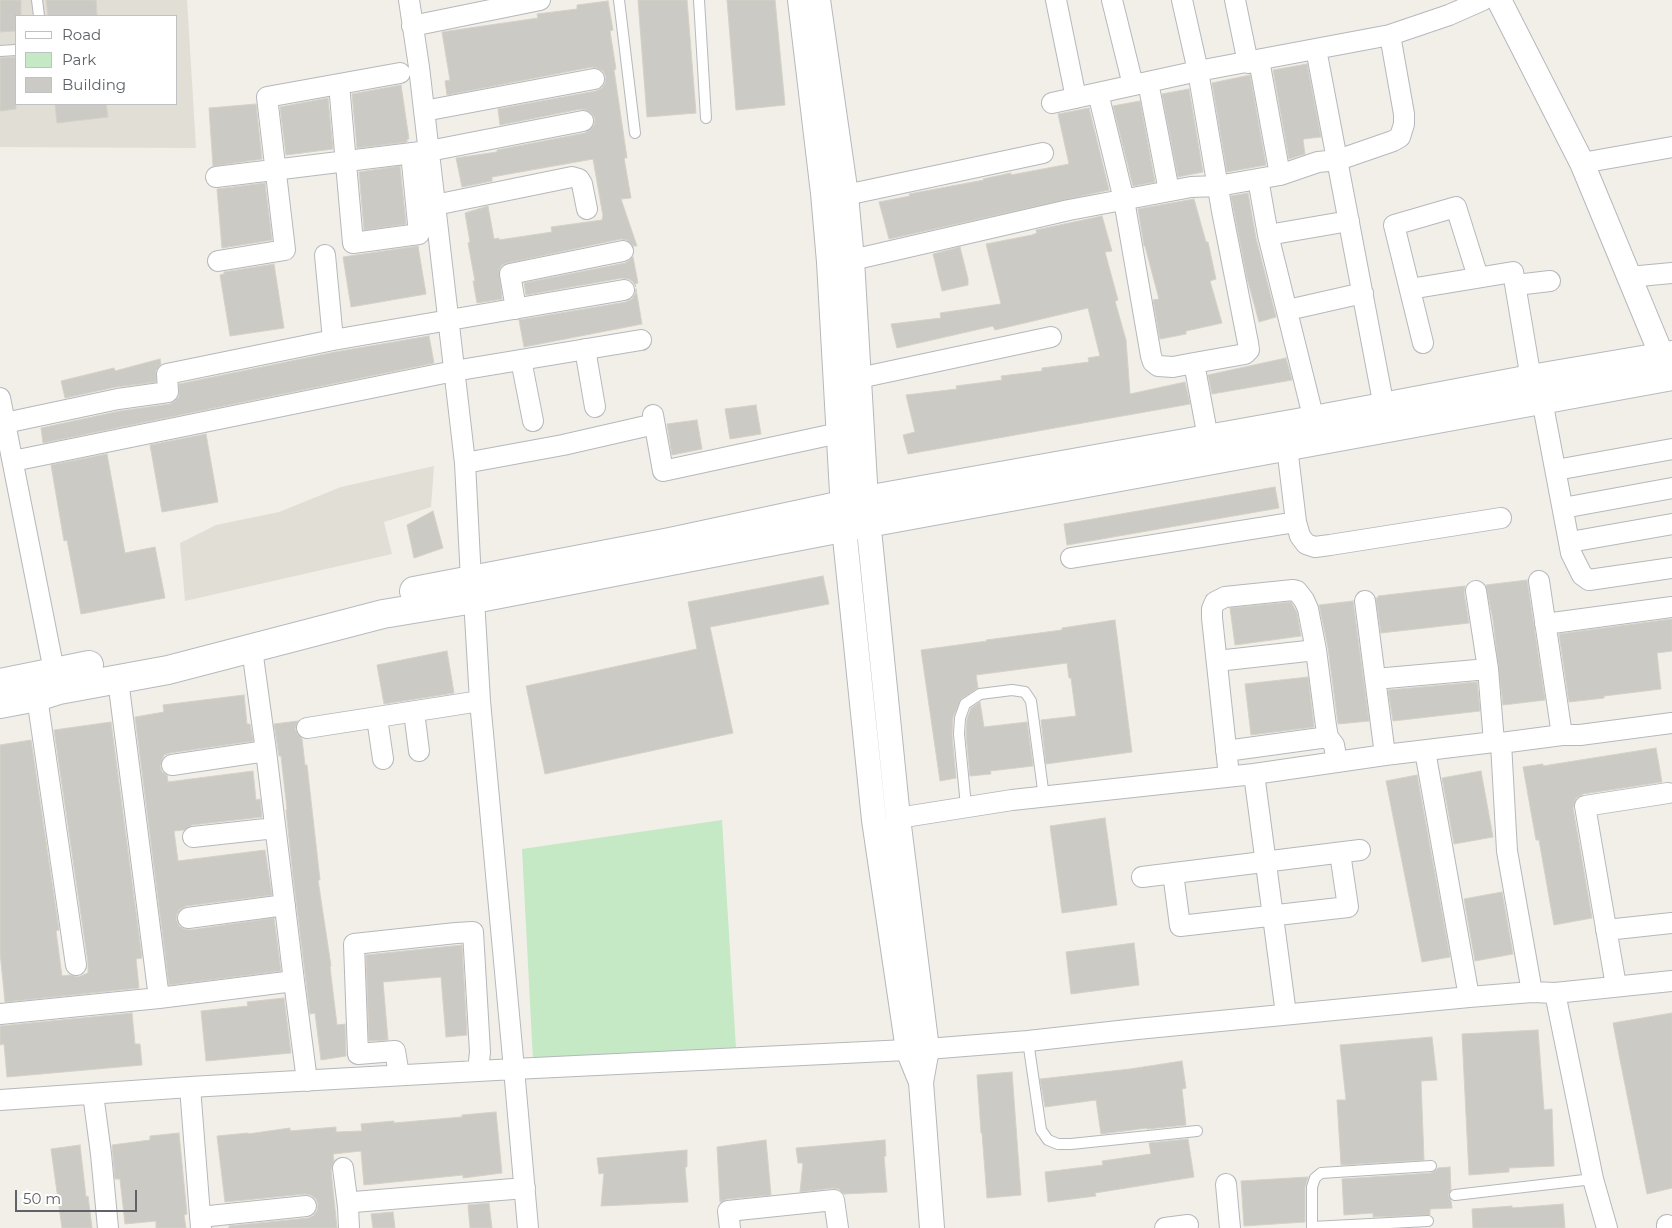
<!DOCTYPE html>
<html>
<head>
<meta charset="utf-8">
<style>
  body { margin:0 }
  #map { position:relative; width:1672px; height:1228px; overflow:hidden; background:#f1efe8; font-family:Montserrat,sans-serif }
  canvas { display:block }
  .legend { position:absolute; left:15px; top:15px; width:162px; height:90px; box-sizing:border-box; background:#fff; border:1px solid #bfc1c3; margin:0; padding:6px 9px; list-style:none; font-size:15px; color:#5f6368 }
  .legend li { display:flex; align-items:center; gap:10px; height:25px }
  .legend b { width:25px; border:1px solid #bfc1c3 }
  .scale { position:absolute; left:15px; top:1190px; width:122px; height:22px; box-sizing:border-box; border:2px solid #5f6368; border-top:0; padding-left:6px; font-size:15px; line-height:18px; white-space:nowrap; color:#5f6368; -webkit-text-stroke:4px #fff; paint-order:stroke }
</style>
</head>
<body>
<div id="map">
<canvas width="1672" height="1228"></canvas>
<ul class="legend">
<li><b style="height:6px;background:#fff"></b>Road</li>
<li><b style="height:14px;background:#c5e8c5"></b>Park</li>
<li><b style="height:14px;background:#cccac5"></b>Building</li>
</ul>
<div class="scale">50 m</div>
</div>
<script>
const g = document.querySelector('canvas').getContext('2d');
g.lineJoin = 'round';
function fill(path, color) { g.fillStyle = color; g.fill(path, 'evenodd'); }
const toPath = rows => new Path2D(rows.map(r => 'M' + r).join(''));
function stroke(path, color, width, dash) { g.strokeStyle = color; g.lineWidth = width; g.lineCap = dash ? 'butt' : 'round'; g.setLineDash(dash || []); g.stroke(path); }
fill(toPath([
  [0,0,187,0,196,148,0,147],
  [16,16,176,16,176,104,16,104],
  [434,466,431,507,384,522,392,554,185,601,180,543,216,525,279,512,341,487]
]), '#e1ded6');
fill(toPath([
  [722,820,736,1049,533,1060,522,849]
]), '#c5e8c5');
const building = toPath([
  [0,0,21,0,21,16,16,16,16,31,0,32,0,0],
  [46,0,96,0,97,16,48,16,46,0],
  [638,0,687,0,696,113,647,117,638,0],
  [727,0,775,0,785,105,736,110,727,0],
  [608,1,613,30,610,31,616,69,614,70,627,158,624,158,631,198,621,199,637,246,634,246,627,240,621,239,507,263,502,265,499,270,502,299,477,303,473,281,475,281,468,243,470,242,465,213,488,206,494,239,499,238,499,240,552,232,551,227,602,220,603,216,593,159,492,177,492,181,462,187,456,158,497,152,497,150,585,133,590,130,594,125,595,119,592,114,586,110,581,109,500,125,498,109,596,91,602,88,605,83,606,77,603,71,597,68,592,67,447,95,445,81,450,80,442,32,538,18,537,14,577,9,577,5,608,1],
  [16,57,16,109,0,111,0,58,16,57],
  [1307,64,1321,137,1304,139,1303,140,1305,154,1289,159,1273,70,1307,64],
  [1250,75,1266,165,1227,172,1212,83,1250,75],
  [401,85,409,139,407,139,407,142,357,148,352,94,401,85],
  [1189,89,1203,172,1178,177,1162,94,1189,89],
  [328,98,333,149,286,155,280,107,328,98],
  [1140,101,1155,182,1133,186,1113,106,1140,101],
  [55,104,106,104,108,117,57,123,55,104],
  [256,104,262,159,213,166,209,108,256,104],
  [1089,108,1109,190,889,239,879,202,910,196,909,194,984,180,983,179,1011,173,1011,175,1069,164,1058,114,1089,108],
  [400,166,406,224,364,230,359,172,400,166],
  [265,183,272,240,222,248,217,189,265,183],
  [1248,193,1256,238,1276,317,1259,322,1247,278,1231,196,1248,193],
  [1194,199,1206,242,1208,242,1216,279,1210,281,1222,323,1186,331,1186,334,1160,339,1153,300,1159,299,1145,246,1144,246,1138,209,1194,199],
  [1102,216,1112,251,1105,252,1118,300,1115,301,1126,340,1130,394,1185,382,1190,404,908,454,903,435,915,432,906,395,957,389,956,386,1002,380,1001,376,1042,371,1042,368,1089,362,1088,358,1100,356,1088,308,995,330,993,326,897,348,891,324,941,318,940,313,1001,304,986,244,1032,235,1037,233,1036,230,1102,216],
  [418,246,426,294,351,307,343,257,418,246],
  [960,247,968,279,968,285,942,291,933,254,960,247],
  [633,257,638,283,635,284,636,287,633,282,629,279,622,278,526,295,524,283,625,263,630,260,633,257],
  [274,264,284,328,230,336,220,275,224,274,224,272,274,264],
  [636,289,642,324,524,347,519,320,626,302,632,299,635,294,636,289],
  [429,336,434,363,43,443,41,428,120,411,170,404,175,401,179,397,179,384,335,352,429,336],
  [1286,358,1292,380,1212,394,1208,375,1286,358],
  [160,359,161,364,156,370,156,382,116,387,65,398,61,381,114,368,115,371,160,359],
  [756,405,761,434,730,439,725,409,756,405],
  [697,420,702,449,672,455,667,424,697,420],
  [206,434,218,502,162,512,150,445,206,434],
  [107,454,125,553,155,547,165,598,81,614,67,540,64,541,51,465,107,454],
  [1275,487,1279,508,1067,545,1064,524,1275,487],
  [433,511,443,548,414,558,407,525,433,511],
  [823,576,829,604,710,627,733,733,545,774,526,686,697,649,688,602,823,576],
  [1527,580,1545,700,1503,705,1493,620,1486,585,1527,580],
  [1465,586,1464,593,1469,623,1381,633,1376,598,1378,598,1378,596,1465,586],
  [1353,601,1369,721,1338,724,1328,648,1319,605,1353,601],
  [1291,602,1297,613,1301,636,1235,645,1230,608,1291,602],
  [1672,619,1672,651,1657,653,1661,689,1604,696,1604,698,1569,702,1559,634,1672,619],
  [1115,620,1132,752,1046,764,1041,720,1076,716,1071,678,1069,678,1067,663,976,675,978,688,961,699,953,717,952,735,956,778,940,781,921,650,987,641,986,640,1062,630,1062,628,1115,620],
  [447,651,454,693,384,704,377,665,447,651],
  [1308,677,1314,727,1251,735,1245,684,1308,677],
  [1477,682,1480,711,1393,721,1388,690,1477,682],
  [244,695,247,724,250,724,253,741,170,753,164,755,160,766,162,772,167,775,168,782,253,771,256,800,260,799,262,817,192,825,184,830,174,831,178,861,265,850,272,895,186,906,180,909,177,914,176,919,179,926,184,929,190,930,274,918,281,971,169,985,135,717,164,712,163,705,244,695],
  [980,702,984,727,1027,722,1033,766,990,771,991,774,970,776,966,734,967,719,971,708,980,702],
  [298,721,295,729,298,735,302,739,305,765,307,765,320,880,318,880,331,966,330,967,337,1025,345,1024,346,1056,321,1060,315,1013,310,1014,293,876,286,810,287,809,281,756,279,756,274,724,298,721],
  [111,722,142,958,136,959,139,988,5,1002,0,952,0,745,31,740,59,930,56,931,62,976,70,975,78,977,88,973,88,963,54,730,111,722],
  [1656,748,1662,782,1583,794,1576,798,1573,808,1592,918,1554,925,1539,840,1536,840,1523,767,1543,764,1543,766,1656,748],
  [1481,771,1493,837,1454,844,1442,778,1481,771],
  [1417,775,1450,957,1422,962,1386,781,1417,775],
  [1105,818,1117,905,1062,913,1050,826,1105,818],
  [1502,892,1513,954,1475,961,1464,899,1502,892],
  [1134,943,1139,985,1071,994,1066,952,1134,943],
  [462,945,467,1035,446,1037,441,977,383,982,388,1040,369,1041,366,955,462,945],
  [284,998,291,1053,206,1061,201,1011,248,1006,247,1002,284,998],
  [132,1013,135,1044,140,1044,142,1065,7,1077,4,1044,0,1045,0,1026,132,1013],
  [1672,1013,1672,1188,1647,1194,1620,1060,1613,1023,1672,1013],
  [1538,1030,1544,1110,1552,1109,1554,1166,1509,1168,1509,1172,1469,1175,1462,1034,1538,1030],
  [1432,1037,1437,1080,1421,1081,1424,1160,1341,1165,1337,1100,1346,1100,1340,1045,1432,1037],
  [1182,1061,1186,1088,1182,1089,1186,1125,1147,1129,1147,1128,1101,1134,1096,1100,1045,1107,1040,1079,1130,1069,1182,1061],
  [1012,1072,1021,1195,987,1198,982,1133,981,1133,977,1075,1012,1072],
  [496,1112,502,1173,463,1178,463,1175,364,1185,361,1151,333,1154,334,1161,331,1170,337,1228,229,1228,229,1226,308,1218,313,1216,317,1211,318,1204,316,1199,311,1195,305,1194,225,1202,217,1136,248,1133,248,1134,290,1128,290,1131,336,1127,336,1132,362,1131,361,1124,394,1121,394,1123,462,1117,462,1115,496,1112],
  [179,1133,187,1214,184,1215,186,1228,156,1228,156,1221,125,1224,120,1179,115,1179,112,1145,150,1140,150,1136,179,1133],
  [1188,1139,1194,1177,1095,1193,1096,1196,1048,1202,1045,1172,1103,1165,1102,1161,1151,1154,1149,1143,1188,1139],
  [766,1140,771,1195,727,1199,720,1202,717,1147,766,1140],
  [885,1140,886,1156,884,1156,887,1192,844,1194,839,1189,833,1188,800,1192,803,1163,798,1163,796,1148,885,1140],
  [80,1145,86,1197,88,1196,92,1228,62,1228,51,1149,80,1145],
  [687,1150,687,1167,685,1167,688,1202,601,1206,604,1173,599,1174,597,1158,687,1150],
  [1450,1167,1451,1190,1448,1195,1451,1201,1452,1208,1430,1209,1430,1215,1373,1217,1373,1213,1344,1215,1342,1179,1431,1173,1435,1171,1438,1168,1450,1167],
  [1308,1177,1305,1187,1305,1222,1244,1226,1241,1181,1308,1177],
  [489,1203,492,1228,470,1228,468,1205,489,1203],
  [1563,1204,1565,1228,1473,1228,1472,1209,1512,1206,1512,1208,1563,1204],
  [393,1212,395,1228,373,1228,371,1214,393,1212]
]);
fill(building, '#cccac5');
stroke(building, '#d6d1c6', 1);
const service = toPath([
  [37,0,39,16],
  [619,0,635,133],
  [699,0,706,118],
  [0,51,16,50],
  [966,806,959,734,960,718,965,704,980,694,1012,690,1025,692,1031,701,1044,797],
  [1028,1041,1041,1130,1048,1140,1058,1144,1071,1144,1197,1131],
  [1455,1195,1593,1179],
  [1312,1227,1428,1221],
  [1312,1228,1312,1187,1315,1178,1321,1173,1431,1166]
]);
const minor = toPath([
  [409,0,419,67,465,463,471,580,474,599,480,701,514,1069,927,1049,1028,1041,1137,1029,1469,997,1532,992,1555,993,1672,981],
  [1056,0,1076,98],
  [1112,0,1133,85],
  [1182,0,1198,71,1222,211,1248,343,1249,350,1245,354,1194,363,1208,438],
  [1235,0,1248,63],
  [412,26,540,0],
  [1316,49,1384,407],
  [1259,60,1280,175],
  [1148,82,1169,191],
  [339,84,353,243,419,234,411,153],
  [1098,93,1124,200,1151,356,1153,362,1158,366,1173,367,1194,363],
  [1052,103,1198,71,1390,35,1449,15,1483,0],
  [424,111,594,79],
  [1582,163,1672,147],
  [216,177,429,151,583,121],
  [1258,179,1268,235,1314,420],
  [846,195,1043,153],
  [435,205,572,177,579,179,582,184,587,209],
  [1268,235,1349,221],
  [325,255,333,340],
  [852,260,1069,210,1191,187,1218,186,1280,175,1318,162,1338,160,1393,141,1400,137,1404,124,1404,114,1390,35],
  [218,261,285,250,267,97,400,73],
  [1629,277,1672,273],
  [1516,285,1550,281],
  [1410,289,1513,272,1531,379],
  [516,309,510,274,623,251],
  [1288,310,1363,293],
  [1423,343,1394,225,1456,207,1478,277],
  [585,349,595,407],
  [521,360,533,421],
  [859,378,1051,337],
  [0,398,57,686],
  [1542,400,1571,553,1582,575,1589,580,1672,568],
  [653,415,663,471,839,433],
  [5,423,118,399,168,392,167,374,333,340,624,290],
  [1287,447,1296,522,1300,536,1306,544,1315,547,1330,545,1501,518],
  [13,461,454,371,641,340],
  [465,463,563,445,646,426],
  [1556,470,1672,449],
  [1563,508,1672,488],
  [1570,542,1672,524],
  [1071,558,1296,522],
  [1539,581,1562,735],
  [1476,591,1488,669,1494,742],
  [1365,601,1385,755],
  [1545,624,1672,607],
  [252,649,266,751,294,981],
  [1217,661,1316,650],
  [1375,679,1488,669],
  [118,680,159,998],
  [37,697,76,965],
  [414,712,419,751],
  [377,718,383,759],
  [307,728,480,701],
  [1501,743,1507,851,1532,992],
  [1226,751,1328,737],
  [1425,751,1469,997],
  [172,765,266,751],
  [1254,774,1286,1014],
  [1229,776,1212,618,1212,609,1215,602,1225,597,1293,590,1297,591,1304,600,1308,609,1316,650,1326,726,1328,737,1334,745,1337,762],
  [898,818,1012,800,1254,774,1385,755,1494,742,1501,743,1562,735,1580,735,1672,723],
  [193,837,275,828],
  [1173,873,1180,926,1348,907,1340,853],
  [1142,877,1360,850],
  [188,918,285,905],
  [1606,930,1672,923],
  [1616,986,1585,806,1668,793],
  [1555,993,1593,1179,1607,1228],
  [0,1014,159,998,294,981,307,1081],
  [399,1075,395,1051,358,1054,354,944,456,933,473,932,480,1052,478,1071],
  [190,1087,201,1228],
  [93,1094,101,1154,108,1228],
  [0,1100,190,1087,514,1069,528,1228],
  [343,1168,348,1207],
  [1226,1184,1230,1228],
  [200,1217,306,1206],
  [1667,1225,1667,1228],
  [349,1228,348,1207,354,1202,525,1188],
  [730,1228,728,1211,834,1200,838,1228],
  [1165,1228,1188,1225]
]);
const tertiary = toPath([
  [800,0,823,193,829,262,844,528,874,820,908,1050,921,1082],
  [818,0,846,195,852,260,866,500,898,818,927,1049,921,1082,932,1228],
  [1499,0,1582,163,1662,356,1671,372]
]);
const secondary = toPath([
  [414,591,670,542,866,500,1314,420,1531,379,1672,355],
  [0,683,89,665],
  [0,704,37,697,59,690,168,670,383,614,474,599,868,523,1672,376]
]);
stroke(service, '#b5b8bc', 12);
stroke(minor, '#b5b8bc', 22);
stroke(tertiary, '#b5b8bc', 26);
stroke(secondary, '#b6babf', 30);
stroke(service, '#fff', 10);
stroke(minor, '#fff', 20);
stroke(tertiary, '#fff', 24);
stroke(secondary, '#fff', 28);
</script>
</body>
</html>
